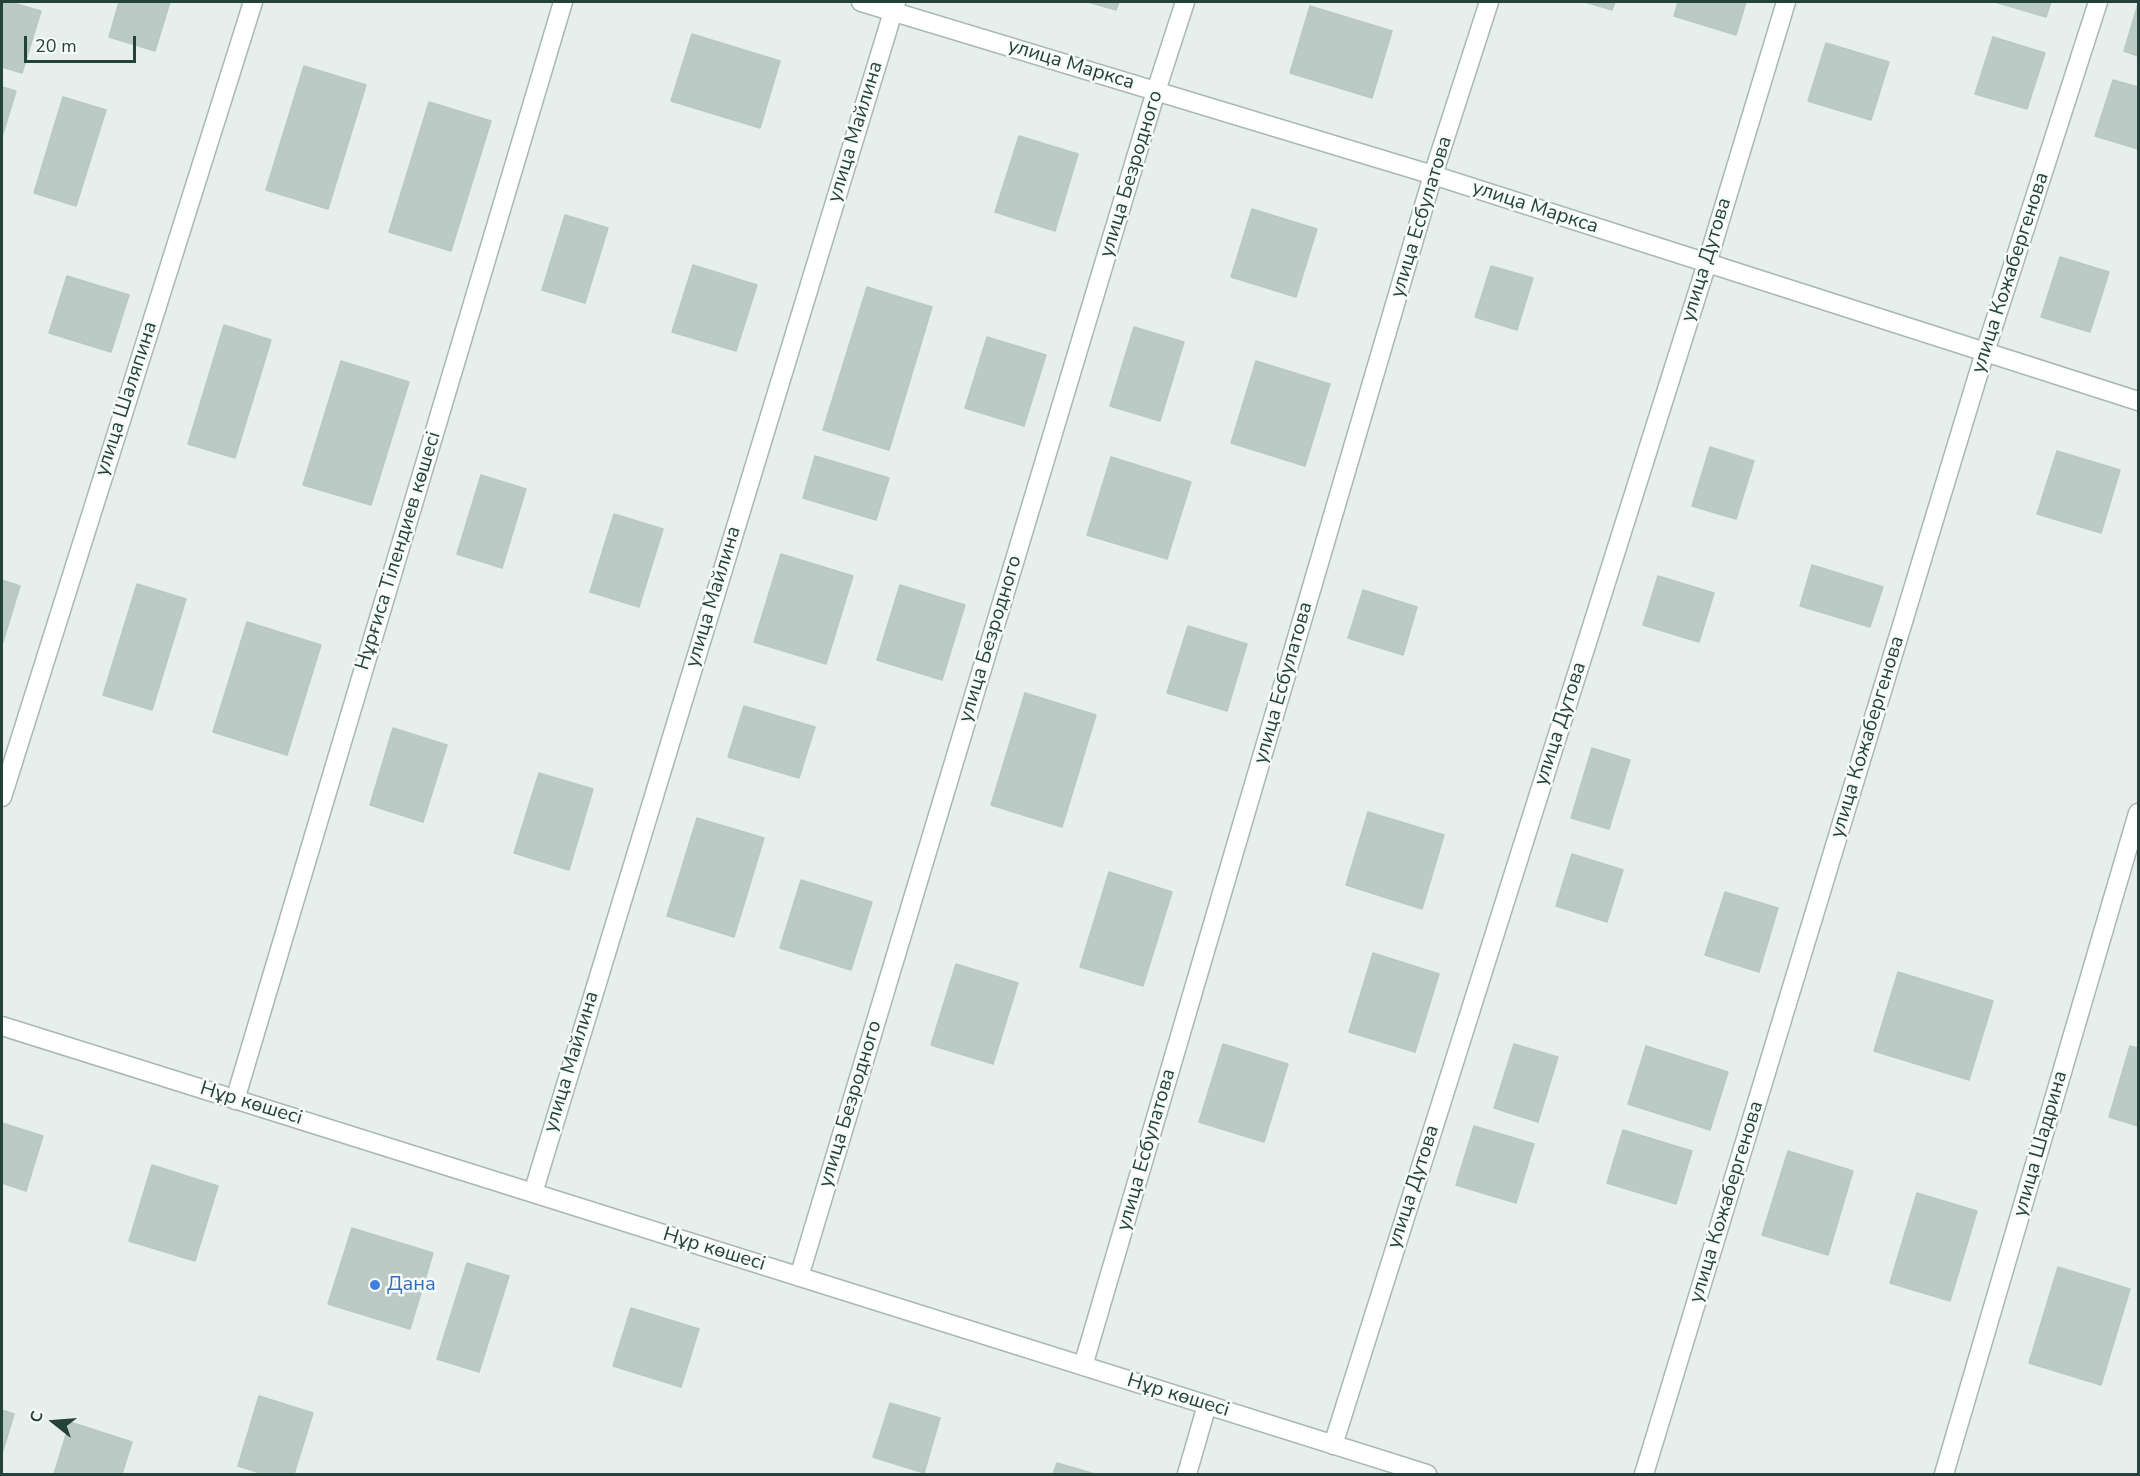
<!DOCTYPE html>
<html>
<head>
<meta charset="utf-8">
<style>
  body { margin:0 }
  #map { position:relative; width:2140px; height:1476px; overflow:hidden; background:#e6efeb; font-family:"Nunito Sans",sans-serif }
  canvas { display:block }
  .frame { position:absolute; inset:0; border:3px solid #24423a; pointer-events:none }
  .north { position:absolute; left:24px; top:1392px; width:60px; height:60px; -webkit-text-stroke:4px #f7fbf9; paint-order:stroke; rotate:287deg; font-size:16px; font-weight:700; line-height:24px; text-align:center; color:#24423a }
  .north::after { content:''; display:block; margin:auto; width:21px; height:27px; background:#24423a; clip-path:polygon(50% 0,100% 100%,50% 72%,0 100%) }
  .scale { position:absolute; left:24px; top:36px; width:112px; height:27px; box-sizing:border-box; border:3px solid #24423a; border-top:0; padding-left:8px; font-size:18px; line-height:21px; white-space:nowrap; color:#24423a; -webkit-text-stroke:4px #f7fbf9; paint-order:stroke }
</style>
</head>
<body>
<div id="map">
<canvas width="2140" height="1476"></canvas>
<div class="frame"></div>
<div class="north">С</div>
<div class="scale">20 m</div>
</div>
<script>
const g = document.querySelector('canvas').getContext('2d');
g.lineJoin = 'round';
function fill(path, color) { g.fillStyle = color; g.fill(path, 'evenodd'); }
const toPath = rows => new Path2D(rows.map(r => 'M' + r).join(''));
function stroke(path, color, width, dash) { g.strokeStyle = color; g.lineWidth = width; g.lineCap = dash ? 'butt' : 'round'; g.setLineDash(dash || []); g.stroke(path); }
function write(font, color, halo, rows, align = 'center') {
  g.font = font + ' "Nunito Sans",sans-serif'; g.lineWidth = 5; g.setLineDash([]); g.textBaseline = 'middle'; g.strokeStyle = halo; g.fillStyle = color; for (const [text, x, y, turn = 0] of rows) {
    g.save(); g.translate(x, y); g.rotate((+turn || 0) * Math.PI / 180); g.textAlign = isNaN(turn) ? turn : align; if (halo) g.strokeText(text, 0, 0); g.fillText(text, 0, 0); g.restore();
  }
}
const building = toPath([
  [2,2,9,2,41,11,22,73,2,67,2,2],
  [119,2,170,2,155,51,109,37,119,2],
  [1088,2,1119,2,1116,10,1088,2],
  [1585,2,1615,2,1612,10,1585,2],
  [1678,2,1746,2,1736,35,1674,16,1678,2],
  [1995,2,2051,2,2046,17,1995,2],
  [2138,4,2138,56,2124,51,2138,4],
  [1310,6,1392,31,1372,98,1290,73,1310,6],
  [692,34,780,61,760,128,671,101,692,34],
  [1993,37,2045,53,2027,109,1975,94,1993,37],
  [1826,43,1889,62,1871,120,1808,101,1826,43],
  [304,66,366,85,328,209,266,190,304,66],
  [2113,80,2138,87,2138,149,2095,136,2113,80],
  [2,87,16,91,2,137,2,87],
  [63,97,106,110,76,206,34,193,63,97],
  [429,102,491,121,451,251,389,232,429,102],
  [1019,136,1078,154,1055,231,995,212,1019,136],
  [1252,209,1317,229,1296,297,1231,277,1252,209],
  [565,215,608,228,585,303,542,290,565,215],
  [2060,257,2109,272,2090,332,2041,317,2060,257],
  [693,265,757,285,736,351,672,332,693,265],
  [1491,266,1533,278,1517,330,1475,317,1491,266],
  [67,276,129,295,111,352,49,333,67,276],
  [867,287,932,307,889,450,823,430,867,287],
  [224,325,271,340,235,458,188,444,224,325],
  [1134,327,1184,342,1160,421,1110,406,1134,327],
  [987,337,1046,355,1024,426,965,408,987,337],
  [341,361,409,382,371,505,303,485,341,361],
  [1256,361,1330,384,1305,466,1231,443,1256,361],
  [1710,447,1754,461,1736,519,1692,506,1710,447],
  [2057,451,2120,470,2101,533,2037,514,2057,451],
  [815,456,889,478,876,520,803,498,815,456],
  [1111,457,1191,482,1167,559,1087,535,1111,457],
  [481,475,526,489,502,568,457,554,481,475],
  [614,514,663,529,639,607,590,592,614,514],
  [781,554,853,576,826,664,754,642,781,554],
  [1812,565,1883,587,1870,627,1800,606,1812,565],
  [1658,576,1714,593,1699,642,1643,625,1658,576],
  [2,580,20,586,3,642,2,642,2,580],
  [137,584,186,599,152,710,103,695,137,584],
  [900,585,965,605,942,680,877,660,900,585],
  [1363,590,1417,607,1403,655,1348,638,1363,590],
  [247,622,321,645,287,755,213,732,247,622],
  [1188,626,1247,644,1227,711,1167,693,1188,626],
  [1025,693,1096,715,1062,827,991,805,1025,693],
  [744,706,815,727,799,778,728,757,744,706],
  [393,728,447,745,423,822,370,805,393,728],
  [1592,748,1630,760,1609,829,1571,818,1592,748],
  [539,773,593,789,569,870,514,853,539,773],
  [1368,812,1444,835,1422,909,1346,885,1368,812],
  [697,818,764,838,734,937,667,916,697,818],
  [1572,854,1623,870,1607,922,1556,906,1572,854],
  [1109,872,1172,892,1143,986,1080,967,1109,872],
  [801,880,872,902,851,970,780,948,801,880],
  [1725,892,1778,908,1759,972,1705,955,1725,892],
  [1373,953,1439,974,1415,1052,1349,1032,1373,953],
  [956,964,1018,983,993,1064,931,1045,956,964],
  [1898,972,1993,1001,1969,1080,1874,1051,1898,972],
  [1223,1044,1288,1064,1264,1142,1199,1122,1223,1044],
  [1514,1044,1558,1057,1538,1122,1494,1108,1514,1044],
  [1646,1046,1728,1072,1710,1130,1628,1104,1646,1046],
  [2130,1046,2138,1048,2138,1126,2109,1117,2130,1046],
  [2,1123,43,1136,26,1191,2,1183,2,1123],
  [1474,1126,1534,1144,1516,1203,1456,1185,1474,1126],
  [1623,1130,1692,1151,1676,1204,1607,1183,1623,1130],
  [1788,1151,1853,1171,1828,1255,1762,1235,1788,1151],
  [152,1165,218,1186,195,1261,129,1241,152,1165],
  [1917,1193,1977,1211,1950,1301,1890,1283,1917,1193],
  [352,1228,433,1253,410,1329,328,1304,352,1228],
  [467,1263,509,1276,479,1372,437,1359,467,1263],
  [2058,1267,2130,1289,2101,1385,2029,1363,2058,1267],
  [631,1308,699,1329,681,1387,613,1366,631,1308],
  [259,1396,313,1413,294,1474,263,1474,238,1466,259,1396],
  [890,1403,940,1418,924,1473,873,1457,890,1403],
  [2,1410,14,1414,2,1454,2,1410],
  [70,1422,132,1442,122,1474,54,1474,70,1422],
  [1057,1463,1095,1474,1053,1474,1057,1463]
]);
fill(building, '#bbcac4');
stroke(building, '#b8c9c2', 1.5);
const minor = toPath([
  [861,2,1433,175,2138,401],
  [2,797,253,2],
  [2,1026,1427,1474],
  [235,1100,563,2],
  [533,1193,896,2],
  [799,1277,1156,91,1185,2],
  [1083,1366,1433,175,1489,2],
  [1333,1445,1707,263,1786,2],
  [1187,1474,1207,1405],
  [1644,1474,1985,352,2098,2],
  [1944,1474,2138,813]
]);
stroke(minor, '#a8b8b2', 21);
stroke(minor, '#fff', 18);
for (const [x, y, r, color] of [
  [375,1285,6,"#3f7fe0"]
]) { const dot = new Path2D(); dot.arc(x, y, r, 0, 2 * Math.PI); g.fillStyle = color; g.fill(dot); stroke(dot, '#f7fbf9', 2); }
write('20px', '#24423a', '#f7fbf9', [
  ["улица Маркса",1071,65,17],
  ["улица Майлина",856,132,-73],
  ["улица Безродного",1132,174,-73],
  ["улица Маркса",1535,208,18],
  ["улица Есбулатова",1422,217,-73],
  ["улица Дутова",1707,260,-73],
  ["улица Кожабергенова",2011,273,-72],
  ["улица Шаляпина",127,399,-72],
  ["Нұрғиса Тілендиев көшесі",399,551,-73],
  ["улица Майлина",714,597,-73],
  ["улица Безродного",991,639,-73],
  ["улица Есбулатова",1284,683,-74],
  ["улица Дутова",1561,724,-72],
  ["улица Кожабергенова",1868,737,-73],
  ["улица Майлина",572,1062,-73],
  ["Нұр көшесі",251,1104,17],
  ["улица Безродного",851,1104,-73],
  ["улица Шадрина",2041,1144,-74],
  ["улица Есбулатова",1147,1150,-74],
  ["улица Дутова",1414,1187,-72],
  ["улица Кожабергенова",1727,1202,-73],
  ["Нұр көшесі",714,1250,17],
  ["Нұр көшесі",1178,1396,17]
]);
write('20px', '#366cbe', '#f7fbf9', [
  ["Дана",387,1285]
], 'left');
</script>
</body>
</html>
